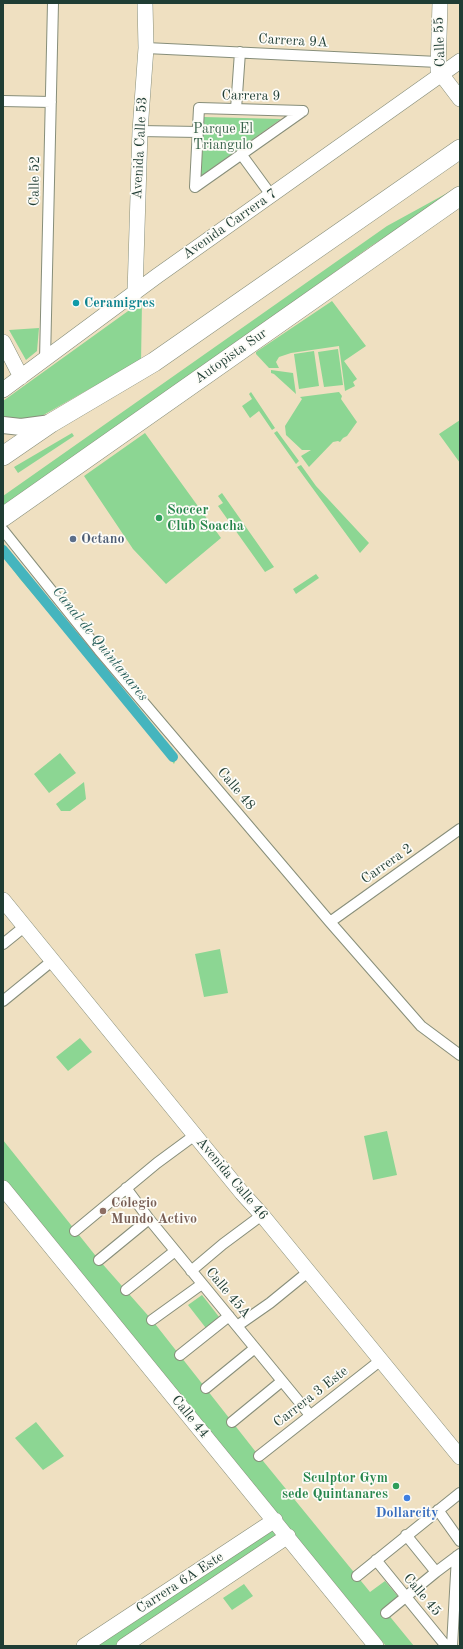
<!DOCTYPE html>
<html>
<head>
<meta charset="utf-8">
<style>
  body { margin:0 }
  #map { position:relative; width:463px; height:1649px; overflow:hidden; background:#efe0c1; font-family:"Old Standard TT",serif }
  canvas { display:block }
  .frame { position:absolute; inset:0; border:4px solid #1f3d34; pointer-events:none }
</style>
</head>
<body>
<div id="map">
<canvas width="463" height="1649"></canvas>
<div class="frame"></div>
</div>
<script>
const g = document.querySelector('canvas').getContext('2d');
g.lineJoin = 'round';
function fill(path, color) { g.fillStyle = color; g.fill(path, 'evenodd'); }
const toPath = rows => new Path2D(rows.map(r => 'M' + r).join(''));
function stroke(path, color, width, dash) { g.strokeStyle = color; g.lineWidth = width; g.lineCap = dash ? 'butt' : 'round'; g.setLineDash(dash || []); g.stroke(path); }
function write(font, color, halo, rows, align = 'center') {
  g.font = font + ' "Old Standard TT",serif'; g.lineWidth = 3.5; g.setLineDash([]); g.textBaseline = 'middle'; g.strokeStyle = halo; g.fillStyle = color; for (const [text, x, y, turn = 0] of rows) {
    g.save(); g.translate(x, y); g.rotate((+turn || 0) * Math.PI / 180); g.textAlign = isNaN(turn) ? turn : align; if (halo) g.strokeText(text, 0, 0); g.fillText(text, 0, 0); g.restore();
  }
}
fill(toPath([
  [204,117,281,119,201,176],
  [460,186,460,188,371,246,3,510,3,496,387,226],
  [142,301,141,363,91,388,40,417,3,422,3,401],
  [332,301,366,346,344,361,357,379,353,382,355,386,345,391,339,346,291,353,279,357,276,362,279,368,269,368,256,354,256,352],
  [39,328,37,351,26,360,9,330],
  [338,349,343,385,324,387,318,352],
  [314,351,319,386,299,389,294,354],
  [271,370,293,373,296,394,274,374,271,373],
  [251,392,275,428,272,430,259,411,250,418,242,406,252,399,249,394],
  [339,392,342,396,341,399,357,422,347,436,343,438,340,442,338,441,333,442,309,467,301,456,311,450,302,450,286,435,285,426,302,399,300,397],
  [460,420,460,463,439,434],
  [277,431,299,461,296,464,274,433],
  [72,433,74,436,18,473,14,467],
  [145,433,221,538,166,584,133,549,84,476],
  [301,465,316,486,369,543,360,553,297,467],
  [222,493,274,567,265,572,218,506,223,503,218,496],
  [3,543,177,757,174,764,120,696,20,579,3,556],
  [316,574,319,578,296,594,293,589],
  [60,753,76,773,49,793,34,774],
  [84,782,86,799,70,811,61,811,56,804],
  [220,949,228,993,204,997,195,954],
  [80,1038,92,1052,68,1071,56,1057],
  [387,1131,397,1175,373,1180,364,1136],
  [3,1140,99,1260,152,1320,259,1456,370,1592,385,1581,401,1600,387,1613,414,1646,386,1646,3,1179],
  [202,1295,223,1322,209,1332,188,1305],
  [36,1422,64,1456,43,1470,15,1438],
  [272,1528,279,1538,116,1646,97,1646],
  [244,1584,253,1596,232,1610,223,1598]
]), '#8cd693');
stroke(toPath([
  [3,550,173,757]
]), '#45b5be', 10);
const street = toPath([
  [146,48,438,62],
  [3,101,51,102],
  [236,109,240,52],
  [140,131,198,132],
  [241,154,271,195],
  [195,187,199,108,303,111],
  [195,187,303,111],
  [45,360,53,3],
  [3,530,99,650,330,922,421,1026,460,1055],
  [330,922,460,829],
  [3,944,24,927],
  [3,1001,52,961],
  [126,1188,149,1219,310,1415],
  [75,1231,157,1163,195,1135],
  [99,1260,149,1219],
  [191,1271,223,1244,262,1215],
  [126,1290,175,1251],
  [152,1320,202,1284],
  [237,1326,270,1303,308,1272],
  [180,1355,229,1316],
  [206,1388,255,1348],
  [232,1422,282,1381],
  [259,1456,381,1360],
  [438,1510,460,1541],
  [406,1535,436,1572],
  [376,1560,446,1646],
  [357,1576,460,1493],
  [386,1613,436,1572,460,1554],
  [452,1646,457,1556]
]);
const secondary = toPath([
  [440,3,438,70,460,99],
  [135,293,140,131,146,48,145,3],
  [3,342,21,377],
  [3,390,157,276,460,61],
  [3,900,242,1193,262,1215,460,1457],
  [3,1188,376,1646],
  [84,1646,275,1520],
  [124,1646,288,1536]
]);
const primary = toPath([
  [3,425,21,427,51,423]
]);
const highway = toPath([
  [3,456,51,423,154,362,460,149],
  [3,517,460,196]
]);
stroke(street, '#878e7a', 12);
stroke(secondary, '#878e7a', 16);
stroke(primary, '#878e7a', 18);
stroke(highway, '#878e7a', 20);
stroke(street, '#fff', 10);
stroke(secondary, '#fff', 15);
stroke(primary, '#fff', 16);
stroke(highway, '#fff', 19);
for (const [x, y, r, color] of [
  [76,303,4,"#0f9aa8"],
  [159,518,4,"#2e9e5b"],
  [73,539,4,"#5c6f8a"],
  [103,1211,4,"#8d6e63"],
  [396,1486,4,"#2e9e5b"],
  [407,1498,4,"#3f7fe0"]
]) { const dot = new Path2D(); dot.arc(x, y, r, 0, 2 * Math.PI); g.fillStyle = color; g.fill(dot); stroke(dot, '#fdfcf7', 1.5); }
write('14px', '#1f3d34', '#fdfcf7', [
  ["Carrera 9A",293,41,3],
  ["Calle 55",440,42,-92],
  ["Carrera 9",251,96,1],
  ["Avenida Calle 53",140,148,-87],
  ["Calle 52",35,181,-89],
  ["Avenida Carrera 7",230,224,-35],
  ["Autopista Sur",231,356,-35],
  ["Calle 48",236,789,50],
  ["Carrera 2",387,864,-35],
  ["Avenida Calle 46",232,1179,50],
  ["Calle 45A",228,1293,50],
  ["Carrera 3 Este",311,1397,-38],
  ["Calle 44",190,1417,51],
  ["Carrera 6A Este",180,1583,-33],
  ["Calle 45",422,1595,50]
]);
write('14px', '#3a634c', '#fdfcf7', [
  ["Parque El",223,129],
  ["Triangulo",223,145]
]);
write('bold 14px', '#0d838f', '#fdfcf7', [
  ["Ceramigres",84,303]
], 'left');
write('bold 14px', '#27864d', '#fdfcf7', [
  ["Soccer",167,510],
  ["Club Soacha",167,526],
  ["Sculptor Gym",388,1478,"right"],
  ["sede Quintanares",388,1494,"right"]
], 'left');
write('bold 14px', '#4e5e75', '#fdfcf7', [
  ["Octano",81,539]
], 'left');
write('bold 14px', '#785e54', '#fdfcf7', [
  ["Colegio",111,1203],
  ["Mundo Activo",111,1219]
], 'left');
write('bold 14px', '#366cbe', '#fdfcf7', [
  ["Dollarcity",407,1513]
]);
write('italic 15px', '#2a615d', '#fdfcf7', [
  ["Canal de Quintanares",100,644,51]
]);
</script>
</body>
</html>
